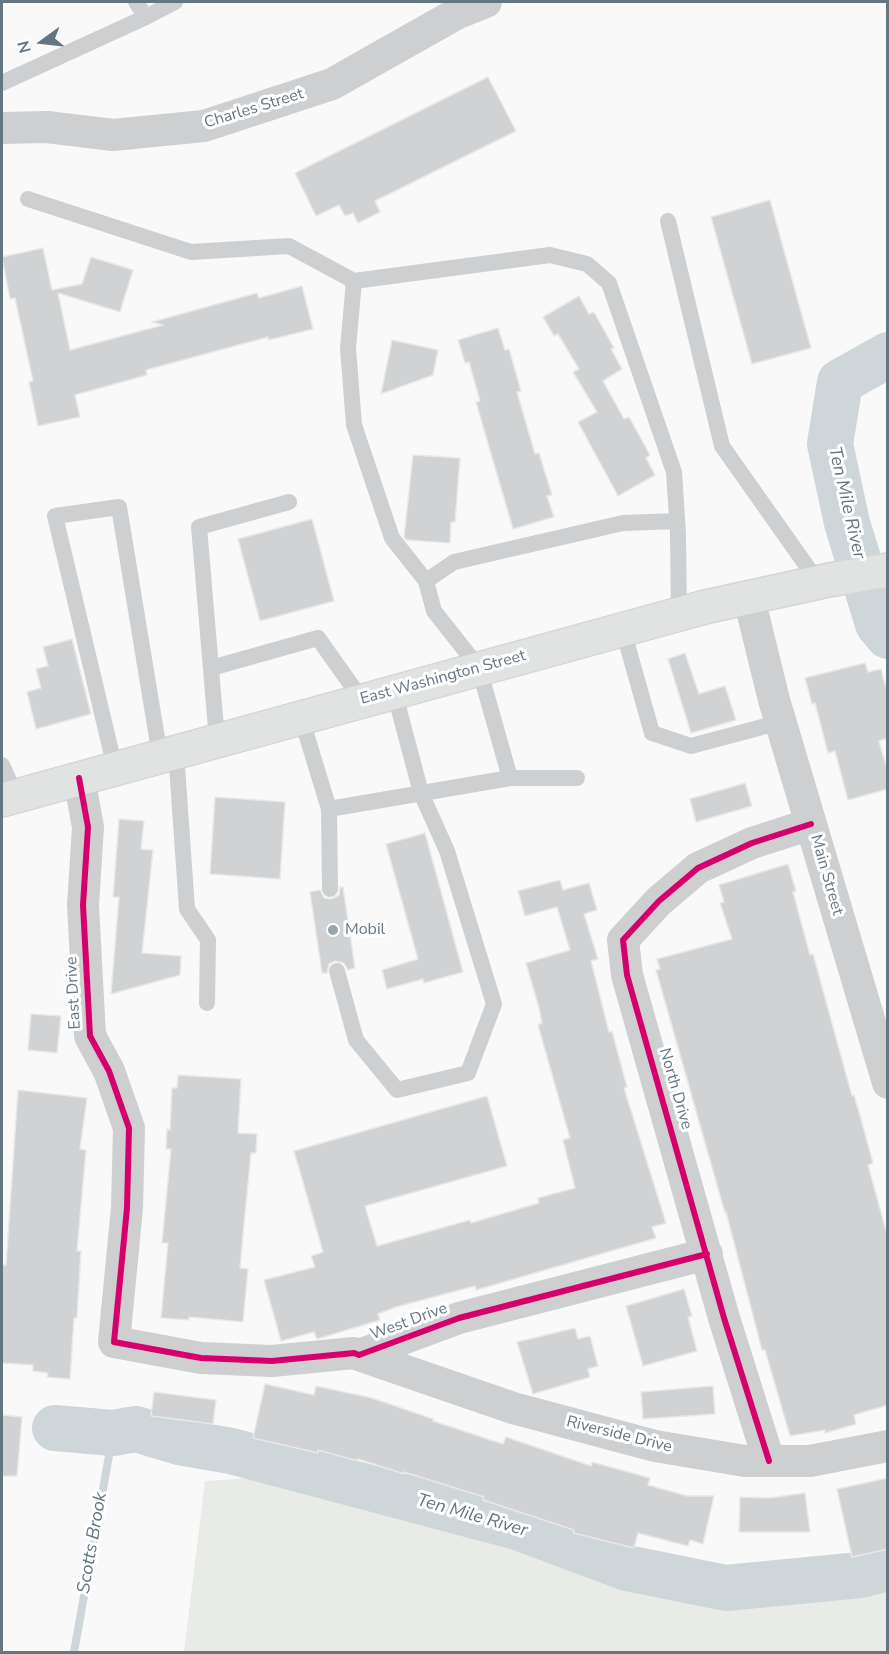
<!DOCTYPE html>
<html>
<head>
<meta charset="utf-8">
<style>
  body { margin:0 }
  #map { position:relative; width:889px; height:1654px; overflow:hidden; background:#f9f9f9; font-family:"Nunito Sans",sans-serif }
  canvas { display:block }
  .frame { position:absolute; inset:0; border:3px solid #657683; pointer-events:none }
  .north { position:absolute; left:12px; top:12px; width:60px; height:60px; -webkit-text-stroke:4px #fff; paint-order:stroke; rotate:255deg; font-size:16px; font-weight:700; line-height:24px; text-align:center; color:#657683 }
  .north::after { content:''; display:block; margin:auto; width:21px; height:27px; background:#657683; clip-path:polygon(50% 0,100% 100%,50% 72%,0 100%) }
</style>
</head>
<body>
<div id="map">
<canvas width="889" height="1654"></canvas>
<div class="frame"></div>
<div class="north">N</div>
</div>
<script>
const g = document.querySelector('canvas').getContext('2d');
g.lineJoin = 'round';
function fill(path, color) { g.fillStyle = color; g.fill(path, 'evenodd'); }
const toPath = rows => new Path2D(rows.map(r => 'M' + r).join(''));
function stroke(path, color, width, dash) { g.strokeStyle = color; g.lineWidth = width; g.lineCap = dash ? 'butt' : 'round'; g.setLineDash(dash || []); g.stroke(path); }
function write(font, color, halo, rows, align = 'center') {
  g.font = font + ' "Nunito Sans",sans-serif'; g.lineWidth = 6; g.setLineDash([]); g.textBaseline = 'middle'; g.strokeStyle = halo; g.fillStyle = color; for (const [text, x, y, turn = 0] of rows) {
    g.save(); g.translate(x, y); g.rotate((+turn || 0) * Math.PI / 180); g.textAlign = isNaN(turn) ? turn : align; if (halo) g.strokeText(text, 0, 0); g.fillText(text, 0, 0); g.restore();
  }
}
fill(toPath([
  [312,1476,514,1514,704,1573,887,1550,887,1652,184,1652,205,1481,265,1477]
]), '#e8ebe6');
stroke(toPath([
  [74,1652,113,1433]
]), '#ced6d9', 8);
stroke(toPath([
  [888,355,840,382,830,444,847,523,878,624,888,636],
  [55,1428,113,1433,136,1429,179,1442,231,1451,517,1527,627,1568,726,1588,860,1575,888,1568]
]), '#ced6d9', 46);
const building = toPath([
  [488,77,516,131,375,201,380,212,358,223,353,213,345,216,339,205,316,216,295,173,488,77],
  [770,200,811,348,752,364,711,217,770,200],
  [43,248,52,290,82,284,91,257,133,270,120,312,58,293,70,350,163,325,152,322,257,293,259,298,302,286,313,329,269,340,268,337,146,370,147,375,75,395,80,417,38,426,29,382,33,381,15,298,10,299,2,257,43,248],
  [579,296,589,314,594,312,614,348,611,349,622,369,603,381,624,419,629,417,650,455,646,458,655,475,618,496,578,422,597,412,573,372,579,369,558,334,554,336,543,317,579,296],
  [498,328,505,350,509,349,521,391,517,392,535,454,539,453,552,495,547,496,554,517,513,529,476,402,480,401,469,362,465,363,458,340,498,328],
  [392,340,438,350,433,375,381,394,392,340],
  [413,455,460,458,455,522,451,522,450,543,407,540,404,537,413,455],
  [312,519,334,601,260,621,238,539,312,519],
  [72,639,91,714,36,729,27,692,41,688,36,669,48,666,43,647,72,639],
  [685,653,699,694,725,686,736,720,691,733,668,659,685,653],
  [865,663,868,672,881,669,888,696,888,738,879,741,888,772,888,789,848,800,835,751,828,753,815,703,812,704,805,678,865,663],
  [745,783,752,806,696,822,690,799,745,783],
  [215,797,285,802,280,879,210,874,215,797],
  [119,819,144,821,141,849,153,850,142,953,181,956,180,975,111,994,119,897,113,897,119,819],
  [425,833,463,972,424,983,423,979,387,989,382,970,418,959,386,844,425,833],
  [788,864,796,891,793,892,810,955,813,954,852,1096,854,1095,861,1119,873,1163,868,1165,888,1238,888,1405,854,1415,856,1424,825,1433,825,1430,790,1436,765,1350,762,1350,726,1212,725,1213,656,970,660,969,657,959,732,939,720,903,724,902,719,885,788,864],
  [560,880,563,890,589,883,597,910,584,914,598,959,591,961,609,1032,612,1031,627,1087,624,1088,666,1223,652,1227,656,1238,476,1290,475,1286,396,1307,378,1314,380,1320,317,1339,314,1332,281,1341,264,1280,315,1267,311,1256,323,1252,294,1151,487,1096,507,1166,365,1206,377,1246,470,1220,471,1223,539,1203,538,1198,575,1188,563,1140,570,1138,538,1025,542,1023,539,1008,526,963,570,950,557,907,525,916,518,891,560,880],
  [340,887,343,887,355,968,348,970,344,963,335,961,329,964,327,973,322,973,310,892,320,890,324,898,331,899,339,895,340,887],
  [31,1014,61,1016,57,1053,28,1050,31,1014],
  [178,1075,241,1079,238,1133,257,1134,256,1153,251,1153,243,1234,240,1268,248,1269,243,1322,189,1317,189,1320,161,1318,168,1243,162,1243,171,1149,166,1149,167,1129,170,1130,172,1088,177,1088,178,1075],
  [18,1090,87,1098,80,1149,86,1150,77,1251,81,1251,77,1318,74,1318,70,1379,47,1377,48,1373,33,1371,33,1365,2,1363,2,1265,6,1265,18,1090],
  [684,1289,692,1316,688,1317,697,1351,643,1366,626,1306,684,1289],
  [575,1328,578,1339,590,1336,598,1366,588,1369,590,1377,533,1394,517,1342,575,1328],
  [265,1384,314,1395,316,1386,372,1398,433,1419,433,1421,503,1444,506,1437,591,1466,592,1462,650,1478,648,1485,687,1496,714,1496,703,1544,690,1540,688,1546,638,1533,634,1548,574,1533,574,1530,483,1500,484,1497,404,1472,404,1474,358,1459,358,1461,318,1450,318,1453,253,1438,265,1384],
  [713,1386,715,1414,643,1419,641,1392,713,1386],
  [154,1392,216,1400,213,1424,151,1416,154,1392],
  [2,1415,22,1417,17,1476,2,1476,2,1415],
  [888,1478,888,1549,852,1557,837,1489,888,1478],
  [805,1493,810,1532,739,1532,740,1497,769,1498,805,1493]
]);
fill(building, '#d0d2d3');
stroke(building, '#e8e8e8', 1.5);
const primary = toPath([
  [2,800,705,607,829,580,888,570]
]);
stroke(primary, '#d5d6d7', 36);
stroke(toPath([
  [146,17,175,2],
  [2,83,146,17,136,2],
  [28,199,191,252,289,246,354,281,550,255,587,264,609,283,674,472,678,534,679,614],
  [668,221,722,446,818,582],
  [354,281,348,348,354,425,392,538,426,581,434,611,479,668,510,778],
  [426,581,454,562,623,523,677,521],
  [623,630,652,733,691,746,781,722],
  [211,668,318,638,362,700],
  [301,717,329,809,330,889],
  [217,740,199,527,289,502],
  [176,752,187,909,208,940,207,1003],
  [2,765,16,796],
  [115,768,55,516,119,507,160,756],
  [329,809,510,778,577,778],
  [337,971,356,1040,397,1090,468,1073,494,1004,447,851,421,793,394,691]
]), '#cecfd0', 16);
stroke(toPath([
  [2,128,47,127,113,135,204,126,332,84,456,14,486,2],
  [749,598,774,700,888,1083],
  [79,778,88,827,83,905,90,1036,109,1071,129,1128,127,1208,114,1342,201,1358,272,1361,354,1353,359,1355,459,1318,707,1254],
  [359,1355,513,1408,655,1446,745,1461,810,1461,888,1446],
  [769,1461,724,1318,627,975,623,940,659,901,698,868,752,843,811,824]
]), '#cecfd0', 32);
stroke(primary, '#e1e2e2', 33);
stroke(toPath([
  [79,778,88,827,83,905,90,1036,109,1071,129,1128,127,1208,114,1342,201,1358,272,1361,354,1353,359,1355,459,1318,707,1254],
  [769,1461,724,1318,627,975,623,940,659,901,698,868,752,843,811,824]
]), '#d6006c', 6);
for (const [x, y, r, color] of [
  [333,930,6,"#99a4ac"]
]) { const dot = new Path2D(); dot.arc(x, y, r, 0, 2 * Math.PI); g.fillStyle = color; g.fill(dot); stroke(dot, '#fff', 2); }
write('16px', '#657683', '#fff', [
  ["Charles Street",254,109,-17],
  ["East Washington Street",443,678,-15],
  ["Main Street",826,875,74],
  ["East Drive",74,993,-93],
  ["North Drive",675,1089,74],
  ["West Drive",409,1322,-20],
  ["Riverside Drive",619,1435,14]
]);
write('16px', '#657683', '#fff', [
  ["Mobil",345,930]
], 'left');
write('italic 18px', '#60757c', '#fff', [
  ["Ten Mile River",846,503,77],
  ["Ten Mile River",472,1516,16],
  ["Scotts Brook",93,1543,-80]
]);
</script>
</body>
</html>
